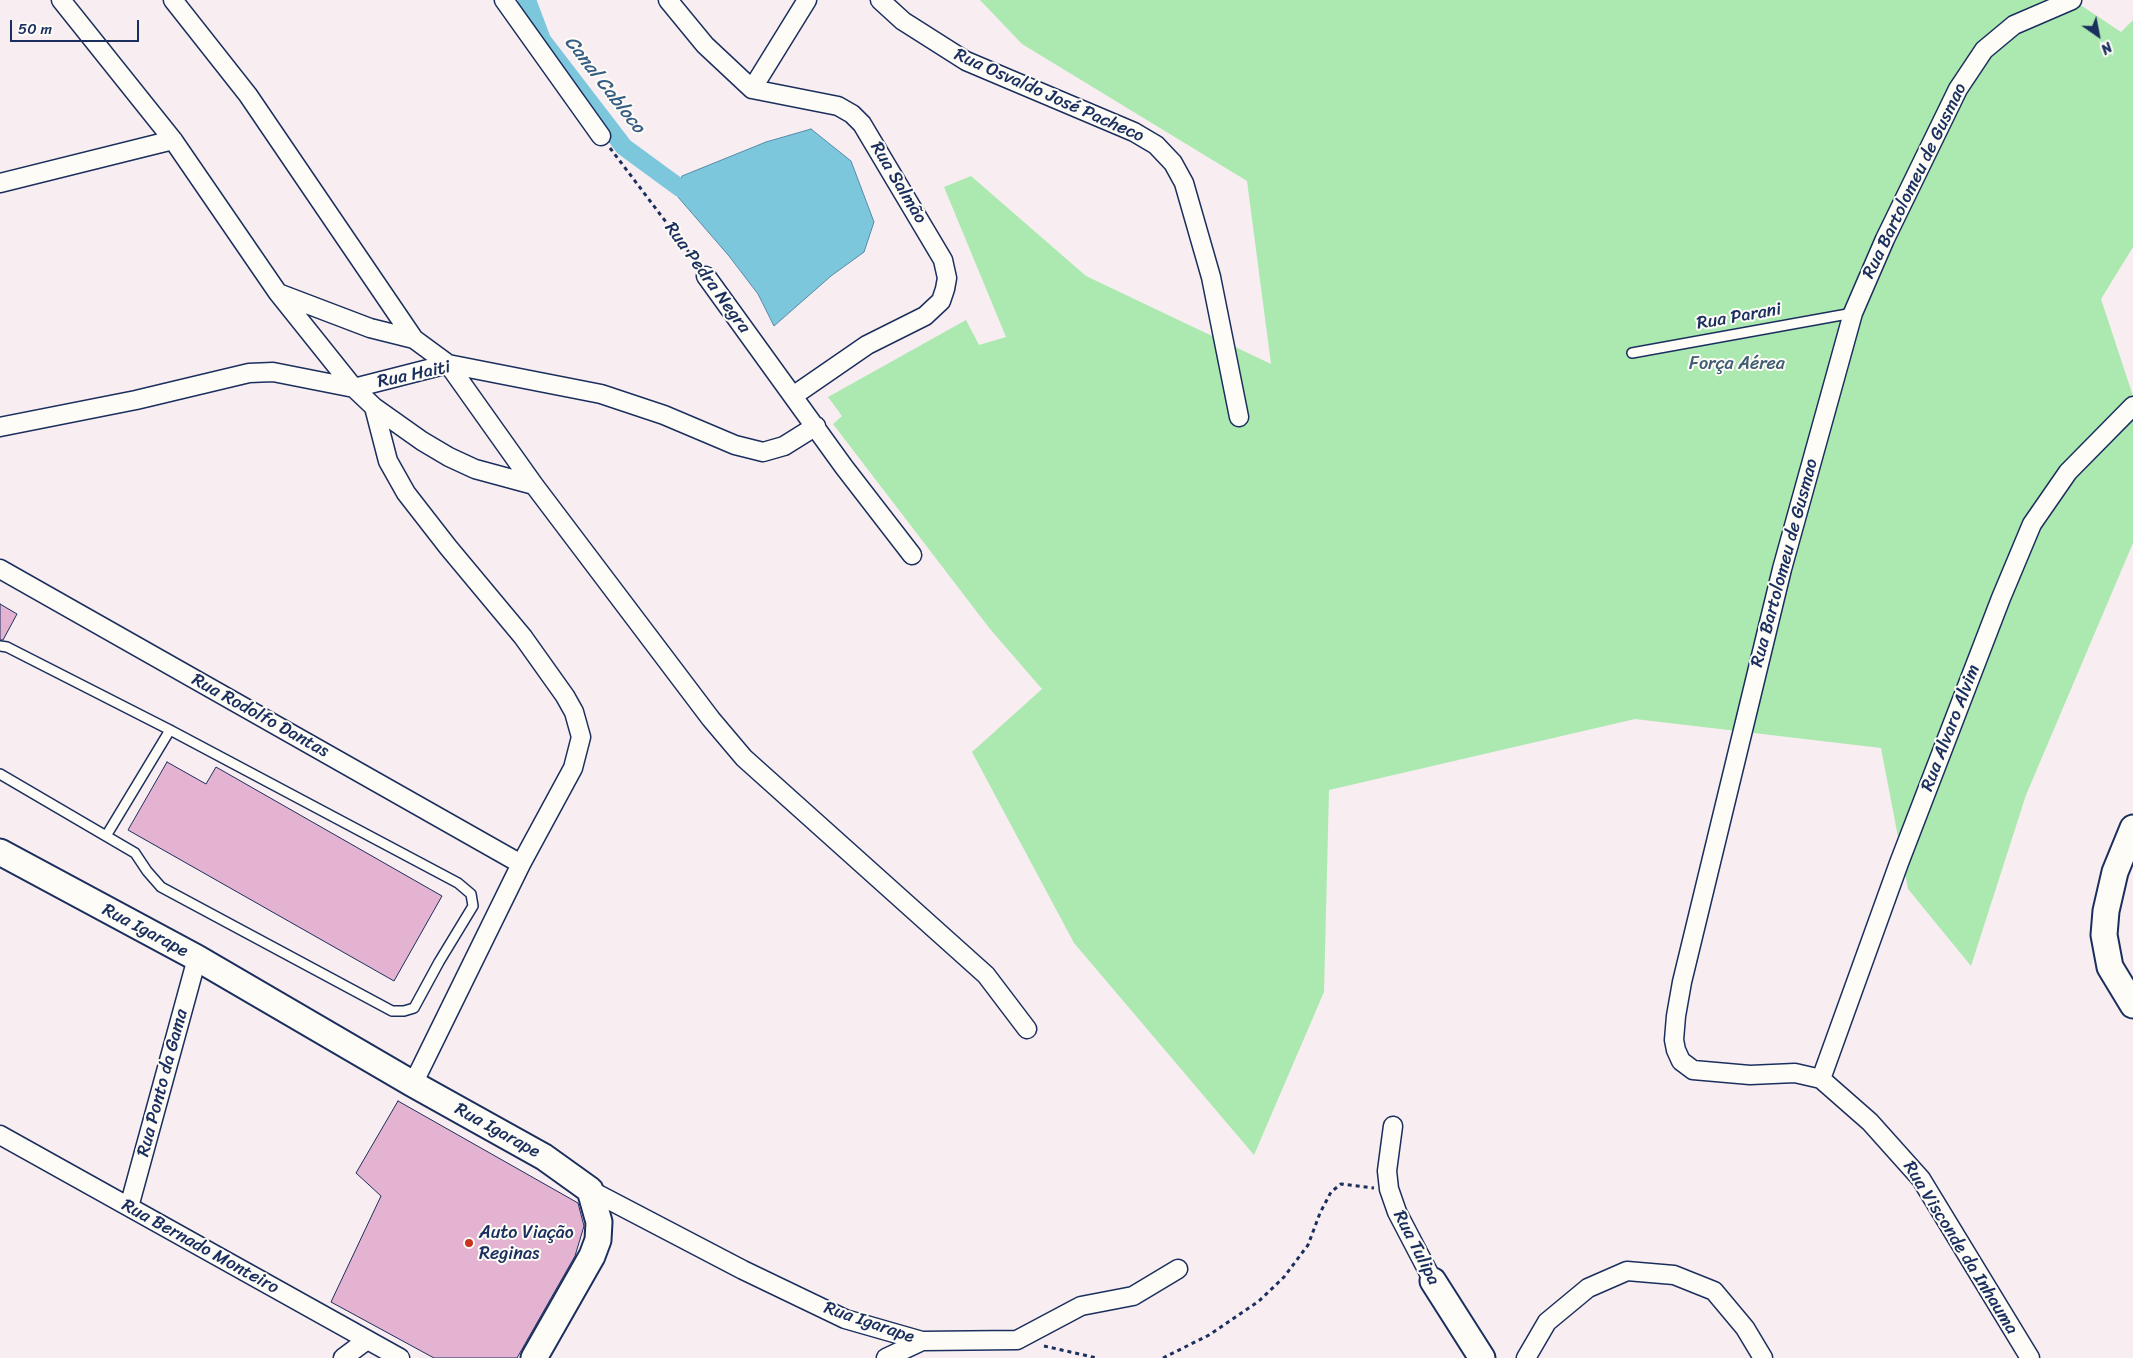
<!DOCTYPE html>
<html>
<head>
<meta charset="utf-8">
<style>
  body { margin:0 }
  #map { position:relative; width:2133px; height:1358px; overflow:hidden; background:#f8edf0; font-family:Sriracha,sans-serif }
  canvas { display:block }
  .north { position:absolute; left:2073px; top:10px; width:50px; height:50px; -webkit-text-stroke:4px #fdfcf7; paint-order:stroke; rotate:147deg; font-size:14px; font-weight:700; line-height:20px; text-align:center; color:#1b2f5e }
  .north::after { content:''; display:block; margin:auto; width:18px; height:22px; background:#1b2f5e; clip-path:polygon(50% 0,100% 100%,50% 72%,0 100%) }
  .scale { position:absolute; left:10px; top:20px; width:129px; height:22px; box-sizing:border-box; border:2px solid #1b2f5e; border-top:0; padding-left:6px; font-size:15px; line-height:18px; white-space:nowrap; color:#1b2f5e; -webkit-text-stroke:4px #fdfcf7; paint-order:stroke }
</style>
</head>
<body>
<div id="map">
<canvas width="2133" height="1358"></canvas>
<div class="north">N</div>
<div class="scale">50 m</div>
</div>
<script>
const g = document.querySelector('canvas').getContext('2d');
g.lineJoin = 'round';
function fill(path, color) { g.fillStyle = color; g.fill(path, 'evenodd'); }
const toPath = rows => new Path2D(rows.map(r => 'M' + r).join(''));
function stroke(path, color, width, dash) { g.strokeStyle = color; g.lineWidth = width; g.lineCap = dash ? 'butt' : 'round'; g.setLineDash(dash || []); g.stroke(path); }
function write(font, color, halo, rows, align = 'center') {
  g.font = font + ' Sriracha,sans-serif'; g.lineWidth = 4; g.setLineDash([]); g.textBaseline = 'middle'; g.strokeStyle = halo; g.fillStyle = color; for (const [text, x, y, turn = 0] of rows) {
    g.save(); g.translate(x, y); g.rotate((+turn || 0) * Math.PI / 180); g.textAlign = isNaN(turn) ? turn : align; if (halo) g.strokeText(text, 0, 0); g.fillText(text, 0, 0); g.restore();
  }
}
fill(toPath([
  [980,0,2073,0,2121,32,2133,20,2133,247,2101,299,2133,396,2133,543,2026,795,1971,966,1908,889,1881,748,1635,719,1329,790,1324,992,1254,1155,1074,943,972,752,1042,689,990,629,833,424,842,416,828,397,966,320,979,345,1006,337,944,187,971,176,1086,276,1271,364,1247,181,1022,44]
]), '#abe9b1');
const water = toPath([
  [811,129,851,161,874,222,864,252,831,276,774,326,758,294,729,256,678,197,682,176,766,142,811,129]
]);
fill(water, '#7dc7dd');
stroke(water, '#568aaa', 1);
stroke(toPath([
  [527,0,542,40,624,147,680,188,702,197]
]), '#7dc7dd', 18);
const building = toPath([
  [0,604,17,614,3,640,0,640,0,604],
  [167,762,206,784,216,767,442,896,394,981,128,830,167,762],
  [398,1101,578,1203,584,1226,575,1256,517,1358,434,1358,331,1302,381,1196,356,1173,398,1101]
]);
fill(building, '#e5b3d2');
stroke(building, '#1b2f5e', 1);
const service = toPath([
  [1632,353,1853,313],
  [0,646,7,647,170,730,458,883,471,894,473,906,439,962,414,1008,404,1011,392,1011,161,887,147,871,135,853,0,774],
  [106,836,170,730]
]);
const minor = toPath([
  [61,0,173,140,278,293,370,328,414,339],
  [173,0,248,95,414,339,448,364,534,485,711,719,744,758,986,975,1027,1029],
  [504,0,601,136],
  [668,0,705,45,752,89,838,106,852,114,862,124,943,260,947,278,945,289,941,301,925,316,867,345,793,396],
  [880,0,903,21,966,61,1134,132,1156,145,1173,163,1184,183,1211,277,1239,417],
  [752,89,807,0],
  [0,183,173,140],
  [706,276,844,467,912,555],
  [278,293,354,388,374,407,422,441,449,457,475,469,534,485],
  [374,407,388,461,406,493,448,547,523,637,565,696,574,712,581,737,573,768,521,864,413,1084],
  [0,427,136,400,249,373,273,372,354,388,448,364,601,394,664,415,735,445,763,452,784,446,816,426],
  [0,569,521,864],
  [1821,1079,1899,863,2001,598,2032,524,2068,472,2133,406],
  [1393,1126,1387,1171,1389,1189,1397,1212,1433,1281],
  [0,1135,400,1358],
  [590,1190,743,1270,845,1319,922,1341,1017,1340,1081,1306,1133,1296,1178,1269],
  [129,1207,197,958],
  [343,1358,367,1340],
  [886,1358,922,1341],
  [1526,1358,1547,1322,1588,1288,1627,1271,1674,1275,1714,1291,1745,1328,1763,1358],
  [2030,1358,1921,1179,1870,1122,1821,1079,1795,1073,1750,1075,1693,1070,1681,1061,1676,1050,1674,1040,1676,1016,1682,982,1782,569,1853,313,1885,239,1958,89,1984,50,2014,25,2072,0]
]);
const secondary = toPath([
  [2133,828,2115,872,2106,911,2104,935,2110,967,2133,1005],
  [0,852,197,958,413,1084,544,1157,590,1190,599,1222,598,1240,592,1256,534,1358],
  [1433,1281,1482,1358]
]);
stroke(service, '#1b2f5e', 12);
stroke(minor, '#1b2f5e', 21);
stroke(secondary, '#1b2f5e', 29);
stroke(toPath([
  [610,148,697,263],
  [1044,1346,1097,1358],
  [1163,1358,1209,1335,1259,1301,1284,1277,1308,1245,1320,1213,1331,1192,1341,1184,1374,1188]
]), '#1b2f5e', 3, [4, 4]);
stroke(service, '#fdfcf7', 9);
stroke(minor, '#fdfcf7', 18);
stroke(secondary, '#fdfcf7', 25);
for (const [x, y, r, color] of [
  [469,1243,5,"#c8321e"]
]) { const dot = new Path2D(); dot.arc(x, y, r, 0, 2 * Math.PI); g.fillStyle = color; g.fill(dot); stroke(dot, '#fdfcf7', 2); }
write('18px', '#1b2f5e', '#fdfcf7', [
  ["Rua Osvaldo José Pacheco",1049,96,24],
  ["Rua Bartolomeu de Gusmao",1915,181,-64],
  ["Rua Salmão",898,183,59],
  ["Rua Pedra Negra",707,278,54],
  ["Rua Parani",1739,317,-10],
  ["Rua Haiti",414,375,-12],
  ["Rua Bartolomeu de Gusmao",1785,563,-75],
  ["Rua Rodolfo Dantas",260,716,29],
  ["Rua Alvaro Alvim",1951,728,-69],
  ["Rua Igarape",145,931,28],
  ["Rua Ponto da Gama",163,1083,-75],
  ["Rua Igarape",497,1131,29],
  ["Rua Bernado Monteiro",200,1247,29],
  ["Rua Tulipa",1416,1248,63],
  ["Rua Visconde da Inhauma",1960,1248,58],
  ["Rua Igarape",869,1323,19]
]);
write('18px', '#3f5e73', '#fdfcf7', [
  ["Força Aérea",1737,364]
]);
write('18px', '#1b2f5e', '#fdfcf7', [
  ["Auto Viação",479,1233],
  ["Reginas",479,1254]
], 'left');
write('italic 19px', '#385d84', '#fdfcf7', [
  ["Canal Cabloco",604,85,52]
]);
</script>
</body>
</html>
